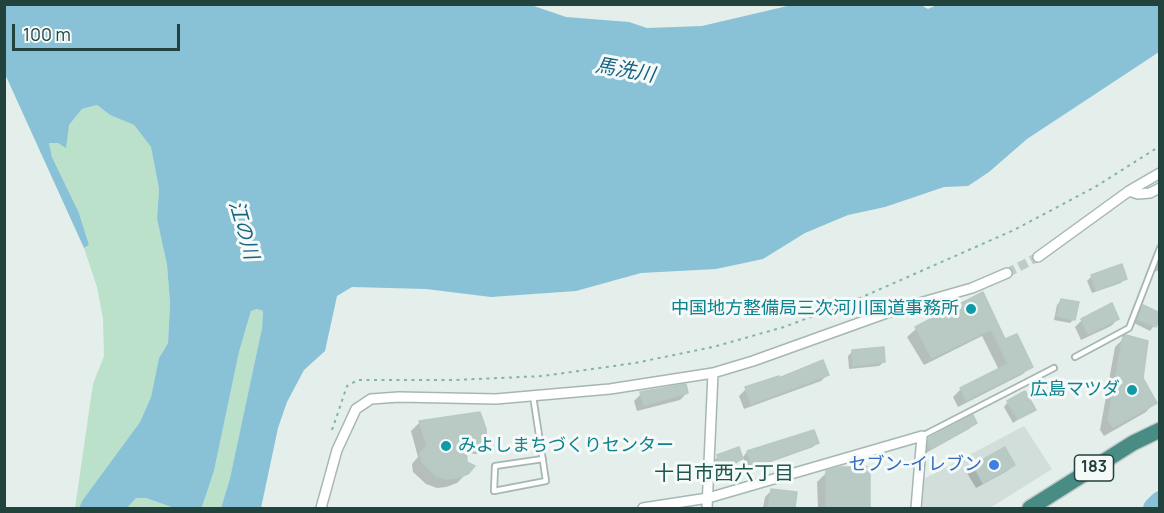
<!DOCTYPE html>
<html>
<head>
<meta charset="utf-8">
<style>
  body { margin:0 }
  #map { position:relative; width:1164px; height:513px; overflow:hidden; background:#e4eeeb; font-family:Manrope,sans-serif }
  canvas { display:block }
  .frame { position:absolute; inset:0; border:6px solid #22423d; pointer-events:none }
  .scale { position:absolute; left:12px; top:24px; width:168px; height:27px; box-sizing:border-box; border:3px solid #22423d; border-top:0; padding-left:8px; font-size:18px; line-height:21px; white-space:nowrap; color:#22423d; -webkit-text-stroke:4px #f5faf8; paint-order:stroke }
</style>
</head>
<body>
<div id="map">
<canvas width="1164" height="513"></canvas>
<div class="frame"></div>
<div class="scale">100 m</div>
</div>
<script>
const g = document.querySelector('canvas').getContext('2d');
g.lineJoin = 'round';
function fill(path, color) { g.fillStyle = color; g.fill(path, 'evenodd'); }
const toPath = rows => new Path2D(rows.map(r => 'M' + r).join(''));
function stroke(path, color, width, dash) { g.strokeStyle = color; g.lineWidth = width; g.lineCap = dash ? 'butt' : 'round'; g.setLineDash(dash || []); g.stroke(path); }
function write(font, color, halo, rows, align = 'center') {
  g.font = font + ' Manrope,"Noto Sans JP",sans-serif'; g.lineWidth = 6; g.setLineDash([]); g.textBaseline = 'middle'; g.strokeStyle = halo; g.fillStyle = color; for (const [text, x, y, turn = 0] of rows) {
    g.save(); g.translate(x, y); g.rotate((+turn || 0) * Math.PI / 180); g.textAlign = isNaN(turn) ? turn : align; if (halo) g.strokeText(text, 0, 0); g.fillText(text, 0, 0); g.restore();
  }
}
fill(toPath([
  [1024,426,1052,469,990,508,916,508,918,482]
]), '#d2deda');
fill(toPath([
  [97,105,110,115,134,125,151,147,159,189,157,219,167,265,170,303,168,343,159,358,151,397,140,422,82,501,79,508,75,508,93,384,104,356,103,319,97,287,84,248,89,245,79,213,52,157,49,143,58,143,69,125,82,109],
  [257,309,263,311,262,328,230,478,221,508,196,508,202,507,214,471,239,352,251,311],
  [136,498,146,498,174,508,127,508]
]), '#bce1ca');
fill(toPath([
  [528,4,566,17,629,22,647,28,702,26,796,4,919,4,928,9,939,4,1159,5,1159,52,1027,139,989,172,968,186,944,187,885,207,848,215,805,233,763,259,716,269,641,273,576,291,491,297,426,289,352,287,337,296,325,351,304,370,287,402,278,428,261,508,221,508,230,478,262,328,263,311,257,309,251,311,239,352,214,471,202,507,174,508,146,498,136,498,127,508,79,508,82,501,140,422,151,397,159,358,168,343,170,303,167,265,157,219,159,189,151,147,134,125,110,115,97,105,82,109,69,125,66,148,58,143,49,143,52,157,79,213,89,245,84,248,5,74,5,5]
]), '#89c2d6');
fill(toPath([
  [1160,256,1160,270,1154,272],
  [1092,276,1125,278,1121,283,1092,293,1087,281],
  [982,294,1005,341,1031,366,1023,374,958,407,953,397,961,389,999,370,982,336,924,365,907,337,916,329],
  [1061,300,1074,319,1070,323,1054,320,1057,305],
  [1143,306,1160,314,1160,321,1158,320,1150,331,1134,323,1139,311],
  [1118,319,1111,326,1081,340,1075,327,1082,320],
  [1124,338,1141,378,1155,402,1146,412,1104,436,1100,430,1115,347],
  [852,352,884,362,879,366,849,369,848,356],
  [827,375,821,381,744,409,739,396,746,389],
  [687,393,680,400,637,411,634,401,641,394],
  [1008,402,1034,409,1013,423,1004,407],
  [420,422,486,445,477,454,465,453,466,462,473,467,457,483,446,487,437,488,426,484,413,472,412,464,418,457,411,431],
  [975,423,969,429,924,454,922,446,930,439],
  [817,443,813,447,748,470,743,457,747,452],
  [718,457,741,459,737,463,717,470,713,461],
  [1014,465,1007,471,976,488,967,473,974,466],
  [869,468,869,508,818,508,817,482,827,472],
  [772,490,796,493,793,508,763,508,765,497]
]), '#0003');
stroke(toPath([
  [1153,508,1160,501]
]), '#89c2d6', 20);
const building = toPath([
  [1122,264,1127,279,1096,290,1091,275,1122,264],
  [983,292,1005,339,1017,334,1033,367,966,400,960,388,1008,364,991,329,932,358,915,327,983,292],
  [1061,299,1079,302,1075,320,1057,316,1061,299],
  [1112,303,1119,319,1088,334,1081,319,1112,303],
  [1143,305,1160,313,1160,319,1156,327,1137,319,1143,305],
  [1126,335,1148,341,1143,378,1157,403,1113,427,1108,420,1123,336,1126,335],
  [884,347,885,362,853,366,852,350,884,347],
  [823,360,829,375,751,404,745,387,779,376,779,378,823,360],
  [686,384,688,393,644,405,640,392,686,384],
  [1025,391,1036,410,1018,419,1007,401,1025,391],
  [480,412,486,429,487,445,466,444,467,462,475,466,468,474,456,478,447,479,436,476,422,462,420,453,427,446,419,421,480,412],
  [973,415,977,423,931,449,928,443,929,438,973,415],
  [814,430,819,443,752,467,747,451,814,430],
  [739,447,743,459,721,467,717,455,739,447],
  [1005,447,1015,465,983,483,973,465,1005,447],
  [840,467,870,467,870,508,826,508,826,471,840,467],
  [771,489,797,492,795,508,768,508,771,489]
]);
fill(building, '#b9cac4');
stroke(building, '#b6c9c3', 1.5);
stroke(toPath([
  [1007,273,1038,257]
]), '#bdccc8', 9, [9, 4.5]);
const service = toPath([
  [1075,357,1129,328,1160,248],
  [533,396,546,481,494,491,495,466,543,459],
  [922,436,1054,368]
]);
const minor = toPath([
  [1129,191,1138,194,1150,193,1160,188],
  [1038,257,1129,191,1160,173],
  [321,508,337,450,356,409,371,399,399,397,496,399,610,389,713,373,753,361,895,310,972,288,1007,273],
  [643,508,708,498,922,436,916,508],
  [707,508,713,373]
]);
const trunk = toPath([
  [1030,508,1133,443,1160,430]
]);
stroke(service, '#a6b7b3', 8);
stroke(minor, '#a6b7b3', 12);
stroke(trunk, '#c1cac9', 18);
stroke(toPath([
  [332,430,347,386,358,380,455,380,543,376,635,363,713,347,784,327,851,302,1014,230,1095,187,1160,146]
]), '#83b4aa', 2, [3, 4.5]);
stroke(service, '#fff', 4.5);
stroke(minor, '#fff', 9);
stroke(trunk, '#498c84', 15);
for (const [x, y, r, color] of [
  [971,309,6,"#0f9aa8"],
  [1132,390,6,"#0f9aa8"],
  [446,446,6,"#0f9aa8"],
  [994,465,6,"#3f7fe0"]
]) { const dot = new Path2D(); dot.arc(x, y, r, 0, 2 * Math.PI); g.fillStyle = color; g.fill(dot); stroke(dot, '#f5faf8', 2); }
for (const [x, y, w] of [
  [1094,468,39]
]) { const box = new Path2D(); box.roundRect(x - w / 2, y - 13, w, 26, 4.5); g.fillStyle = '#f5faf8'; g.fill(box); stroke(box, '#22423d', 1.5); }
write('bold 16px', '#22423d', null, [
  ["183",1094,468]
]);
write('18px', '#0d838f', '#f5faf8', [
  ["中国地方整備局三次河川国道事務所",959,309],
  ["広島マツダ",1120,390],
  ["みよしまちづくりセンター",458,446,"left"]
], 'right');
write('18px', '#366cbe', '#f5faf8', [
  ["セブン-イレブン",982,465]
], 'right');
write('italic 20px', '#176482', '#f5faf8', [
  ["馬洗川",625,71,10],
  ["江の川",243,230,74]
]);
write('20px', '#1c554e', '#f5faf8', [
  ["十日市西六丁目",724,474]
]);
</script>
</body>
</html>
